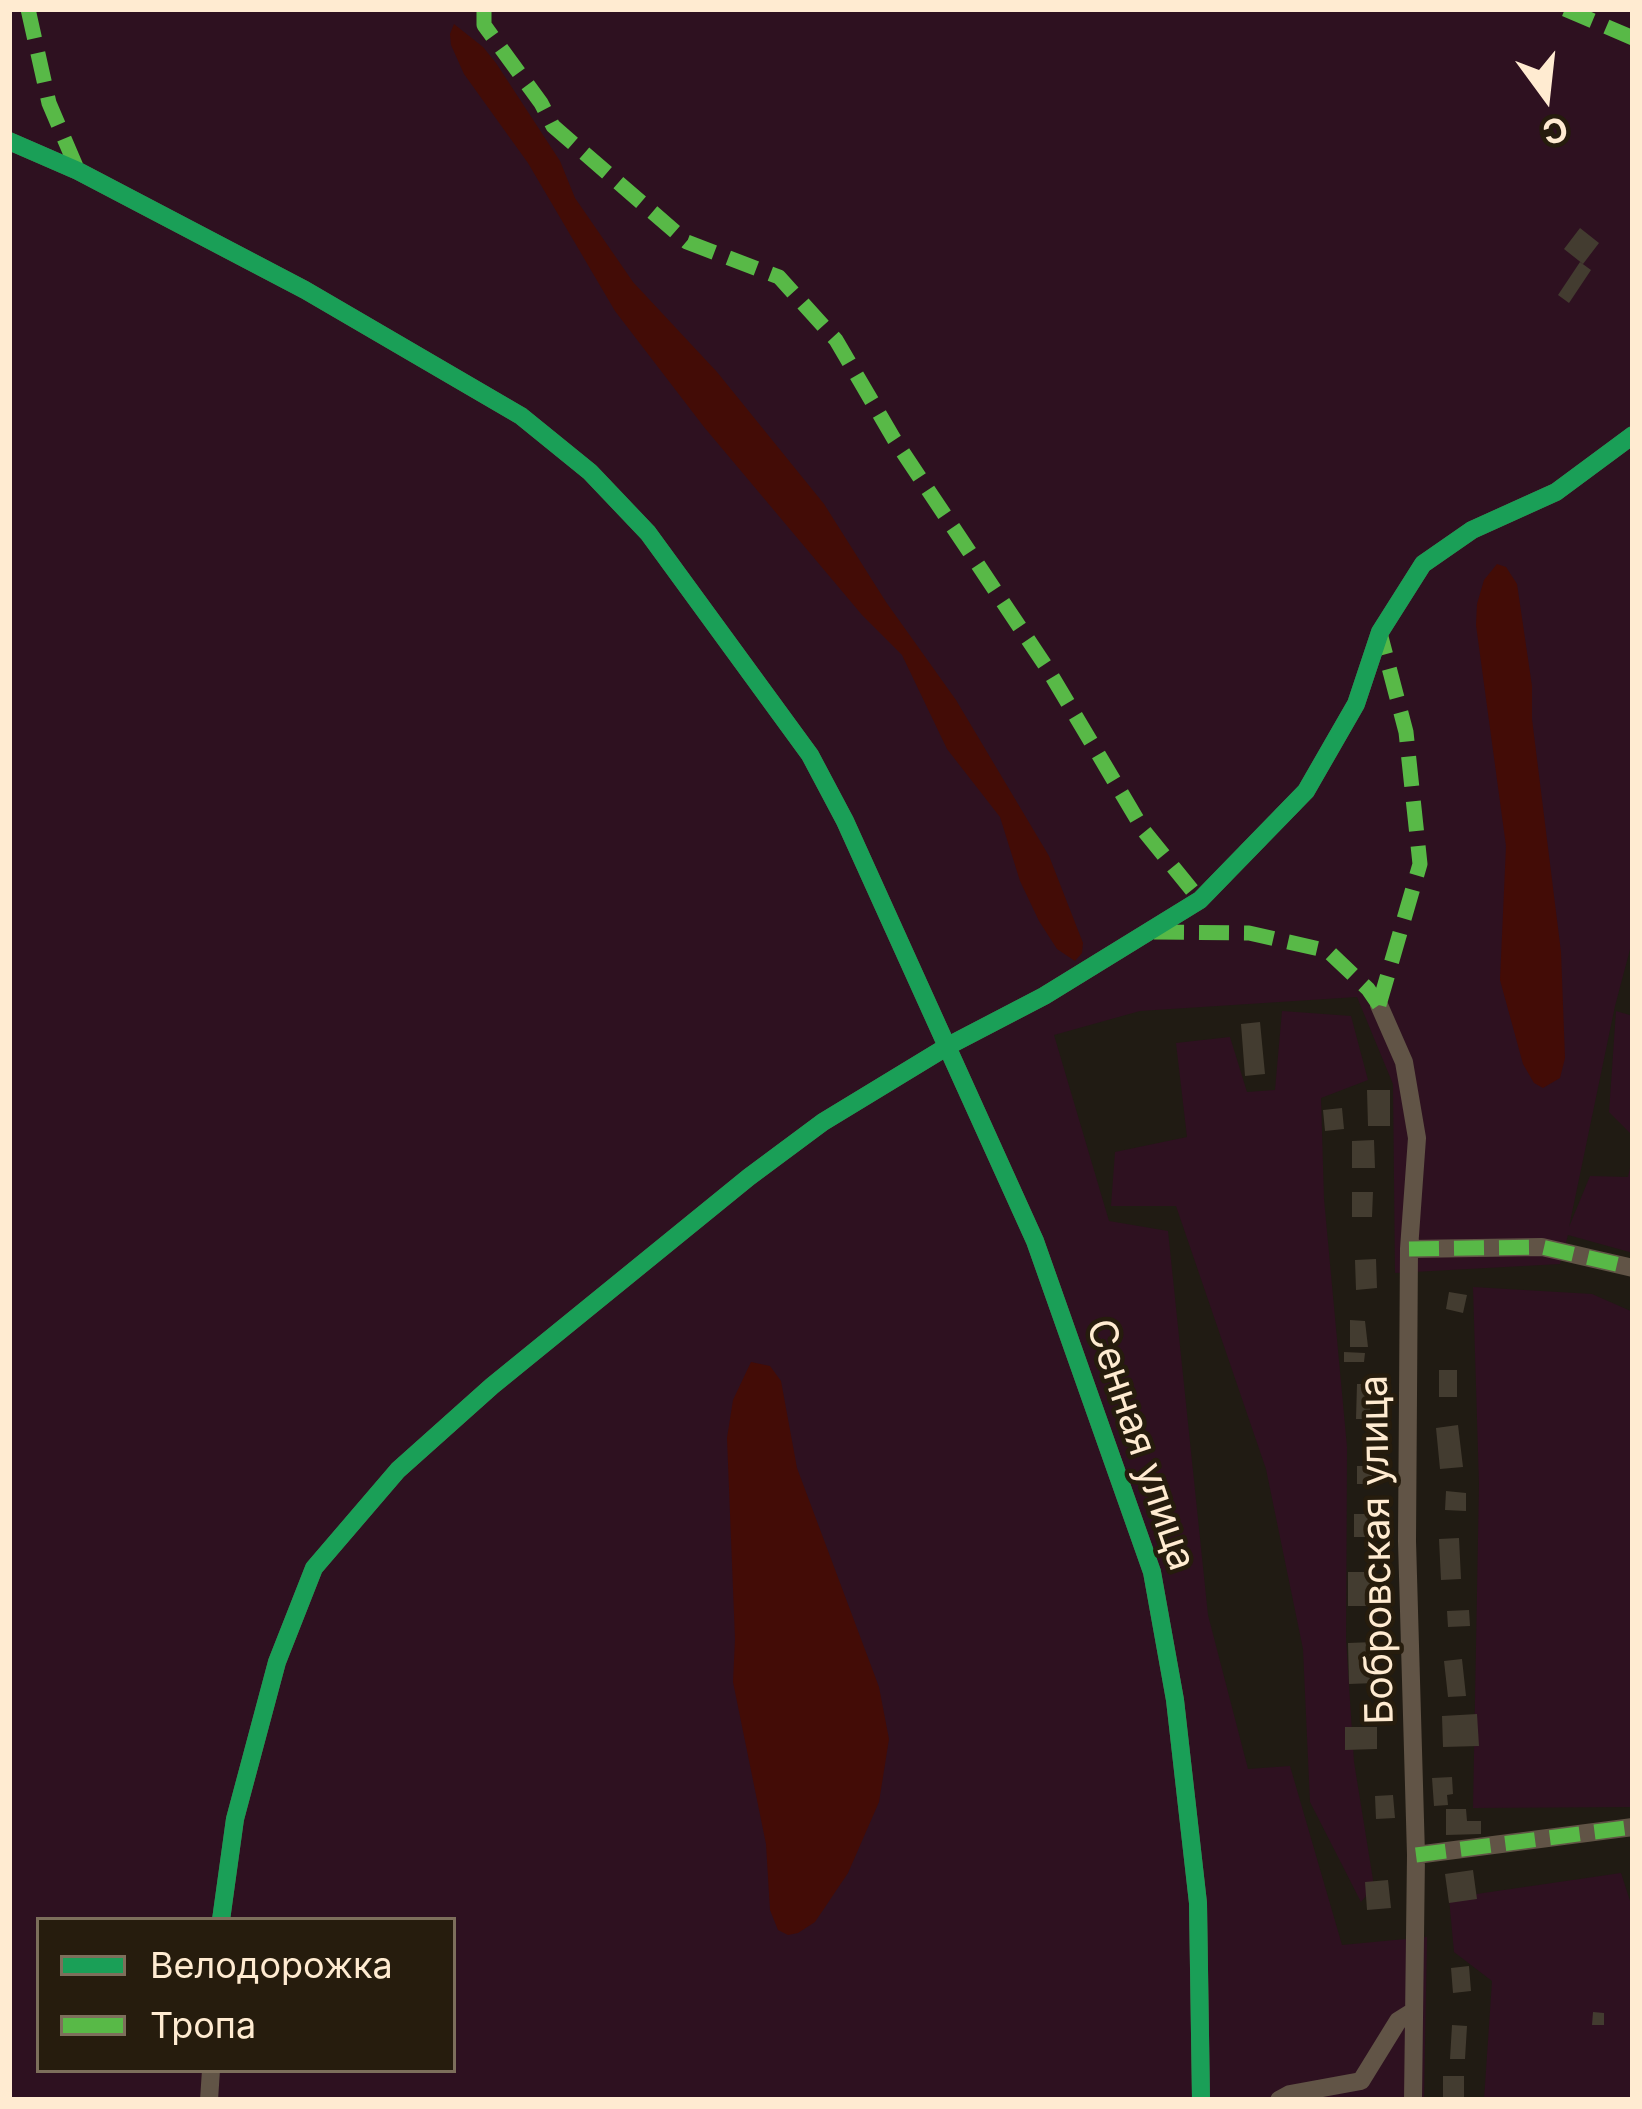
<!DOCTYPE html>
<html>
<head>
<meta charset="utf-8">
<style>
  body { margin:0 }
  #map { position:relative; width:1642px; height:2109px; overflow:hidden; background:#201b13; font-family:Inter,sans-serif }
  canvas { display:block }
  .frame { position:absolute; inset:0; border:12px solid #ffebd1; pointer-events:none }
  .legend { position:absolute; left:36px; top:1917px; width:420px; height:156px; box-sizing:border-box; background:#261c0d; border:3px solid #7d6f5b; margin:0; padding:15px 21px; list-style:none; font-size:36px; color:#ffebd1 }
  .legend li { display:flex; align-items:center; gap:24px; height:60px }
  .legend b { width:60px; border:3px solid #7d6f5b }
  .north { position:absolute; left:1486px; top:36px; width:120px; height:120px; -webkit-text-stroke:9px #261c0d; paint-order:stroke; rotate:165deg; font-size:33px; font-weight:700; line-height:48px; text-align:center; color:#ffebd1 }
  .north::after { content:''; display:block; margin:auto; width:42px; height:54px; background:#ffebd1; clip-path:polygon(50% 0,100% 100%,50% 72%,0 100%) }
</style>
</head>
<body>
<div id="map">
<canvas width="1642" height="2109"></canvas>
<div class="frame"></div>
<ul class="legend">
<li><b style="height:15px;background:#1a9f57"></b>Велодорожка</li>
<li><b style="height:15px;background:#58b947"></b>Тропа</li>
</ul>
<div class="north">С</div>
</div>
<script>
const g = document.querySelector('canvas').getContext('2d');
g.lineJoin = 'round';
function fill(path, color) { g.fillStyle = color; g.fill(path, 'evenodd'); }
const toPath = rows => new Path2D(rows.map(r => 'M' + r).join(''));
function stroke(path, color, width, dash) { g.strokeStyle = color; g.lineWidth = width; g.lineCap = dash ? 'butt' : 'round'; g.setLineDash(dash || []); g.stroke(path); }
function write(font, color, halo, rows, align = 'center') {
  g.font = font + ' Inter,sans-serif'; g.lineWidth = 9; g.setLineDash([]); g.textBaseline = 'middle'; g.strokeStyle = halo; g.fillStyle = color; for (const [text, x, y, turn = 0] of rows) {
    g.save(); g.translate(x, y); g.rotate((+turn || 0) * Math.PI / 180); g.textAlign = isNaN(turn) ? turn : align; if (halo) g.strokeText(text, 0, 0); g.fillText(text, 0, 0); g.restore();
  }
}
fill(toPath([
  [9,9,1633,9,1633,938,1615,1006,1569,1227,1590,1176,1628,1177,1633,1154,1633,1253,1568,1235,1560,1264,1395,1273,1393,1084,1357,997,1140,1011,1054,1035,1109,1221,1168,1231,1208,1615,1248,1769,1290,1766,1342,1945,1427,1937,1424,2100,9,2100],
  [39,1920,453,1920,453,2070,39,2070],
  [1282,1011,1351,1016,1368,1080,1321,1098,1324,1199,1347,1447,1346,1639,1354,1762,1374,1886,1361,1902,1310,1802,1303,1649,1266,1469,1176,1206,1111,1206,1115,1152,1187,1137,1176,1043,1230,1037,1247,1092,1275,1090],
  [1616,1011,1633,1016,1633,1136,1609,1112],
  [1473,1287,1592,1294,1633,1312,1633,1807,1473,1808,1479,1484],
  [1621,1873,1633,1910,1633,2100,1484,2100,1492,1981,1454,1952,1449,1898]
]), '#2e1120');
fill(toPath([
  [454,24,483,47,496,63,560,161,575,198,633,282,717,372,824,504,886,602,956,700,1049,856,1083,943,1082,953,1075,961,1057,949,1039,921,1020,881,1000,817,947,749,902,655,862,615,704,427,615,311,528,163,464,74,451,45,450,34],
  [1497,564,1506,567,1517,584,1532,686,1532,719,1561,952,1565,1058,1560,1078,1543,1088,1534,1083,1523,1064,1500,980,1506,846,1476,625,1477,604,1484,580],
  [751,1362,770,1366,781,1381,797,1468,879,1687,889,1739,879,1802,848,1873,815,1922,798,1933,788,1935,778,1930,770,1910,766,1844,733,1682,735,1639,727,1438,733,1400]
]), '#430c06');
fill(toPath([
  [1580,228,1599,243,1583,264,1564,249],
  [1580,262,1591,270,1569,303,1558,295],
  [1260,1022,1265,1074,1245,1076,1241,1024],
  [1367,1090,1390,1090,1390,1126,1368,1126],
  [1342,1108,1344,1129,1325,1131,1323,1110],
  [1374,1140,1375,1168,1352,1168,1352,1141],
  [1352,1192,1373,1192,1372,1217,1352,1217],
  [1376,1259,1377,1288,1356,1290,1355,1260],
  [1449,1292,1467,1295,1463,1313,1446,1309],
  [1350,1320,1365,1321,1368,1347,1350,1347],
  [1344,1352,1365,1353,1364,1362,1344,1362],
  [1439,1370,1457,1370,1457,1397,1439,1397],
  [1357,1384,1371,1384,1370,1419,1356,1419],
  [1458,1425,1463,1467,1440,1469,1436,1428],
  [1357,1466,1372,1466,1372,1484,1357,1484],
  [1446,1491,1466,1493,1466,1511,1445,1510],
  [1354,1514,1368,1514,1368,1537,1354,1537],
  [1459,1538,1461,1579,1441,1580,1439,1539],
  [1348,1572,1372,1572,1372,1606,1348,1606],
  [1469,1610,1470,1626,1448,1627,1447,1611],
  [1374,1642,1375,1683,1349,1684,1348,1643],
  [1462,1659,1466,1696,1448,1697,1444,1661],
  [1477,1714,1479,1746,1443,1747,1442,1716],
  [1345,1727,1377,1727,1377,1749,1345,1750],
  [1452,1777,1453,1794,1447,1795,1448,1805,1434,1806,1432,1778],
  [1393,1795,1395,1818,1376,1819,1375,1796],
  [1446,1809,1466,1809,1467,1821,1481,1821,1481,1834,1446,1835],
  [1473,1870,1477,1899,1449,1903,1445,1874],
  [1388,1880,1391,1908,1367,1910,1365,1882],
  [1469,1966,1471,1991,1453,1993,1451,1968],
  [1593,2012,1604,2013,1604,2025,1592,2025],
  [1452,2025,1467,2026,1465,2059,1450,2059],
  [1443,2076,1464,2076,1464,2100,1443,2100]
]), '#433c30');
stroke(toPath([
  [9,141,78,171,305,290,521,416,590,472,648,533,810,755,845,821,1035,1241,1152,1572,1175,1700,1198,1903,1201,2100],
  [1379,1005,1404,1062,1417,1138,1409,1249,1407,1541,1416,1855,1413,2100],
  [1409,1249,1542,1247,1633,1268],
  [1416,1855,1633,1827],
  [221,1920,235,1819,277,1662,314,1568,398,1470,492,1386,749,1177,823,1122,948,1046,1044,996,1200,900,1306,791,1356,704,1380,632,1423,564,1472,530,1556,492,1633,435],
  [209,2100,211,2070],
  [1279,2100,1290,2094,1361,2081,1398,2021,1414,2011]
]), '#615446', 18);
stroke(toPath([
  [28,9,49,103,78,171],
  [484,9,484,25,541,103,553,126,687,242,779,277,836,340,894,439,1047,668,1144,831,1200,900],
  [1565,9,1633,38],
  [1154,932,1249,933,1328,951,1368,989,1379,1005],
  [1379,1005,1420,864,1406,732,1381,637],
  [1409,1249,1542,1247,1633,1268],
  [1416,1855,1633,1827]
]), '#58b947', 15, [30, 15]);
stroke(toPath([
  [9,141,78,171,305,290,521,416,590,472,648,533,810,755,845,821,1035,1241,1152,1572,1175,1700,1198,1903,1201,2100],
  [221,1920,235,1819,277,1662,314,1568,398,1470,492,1386,749,1177,823,1122,948,1046,1044,996,1200,900,1306,791,1356,704,1380,632,1423,564,1472,530,1556,492,1633,435]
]), '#1a9f57', 18);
write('39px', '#ffebd1', '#261c0d', [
  ["Сенная улица",1140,1445,71],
  ["Бобровская улица",1378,1550,-91]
]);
</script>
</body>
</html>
